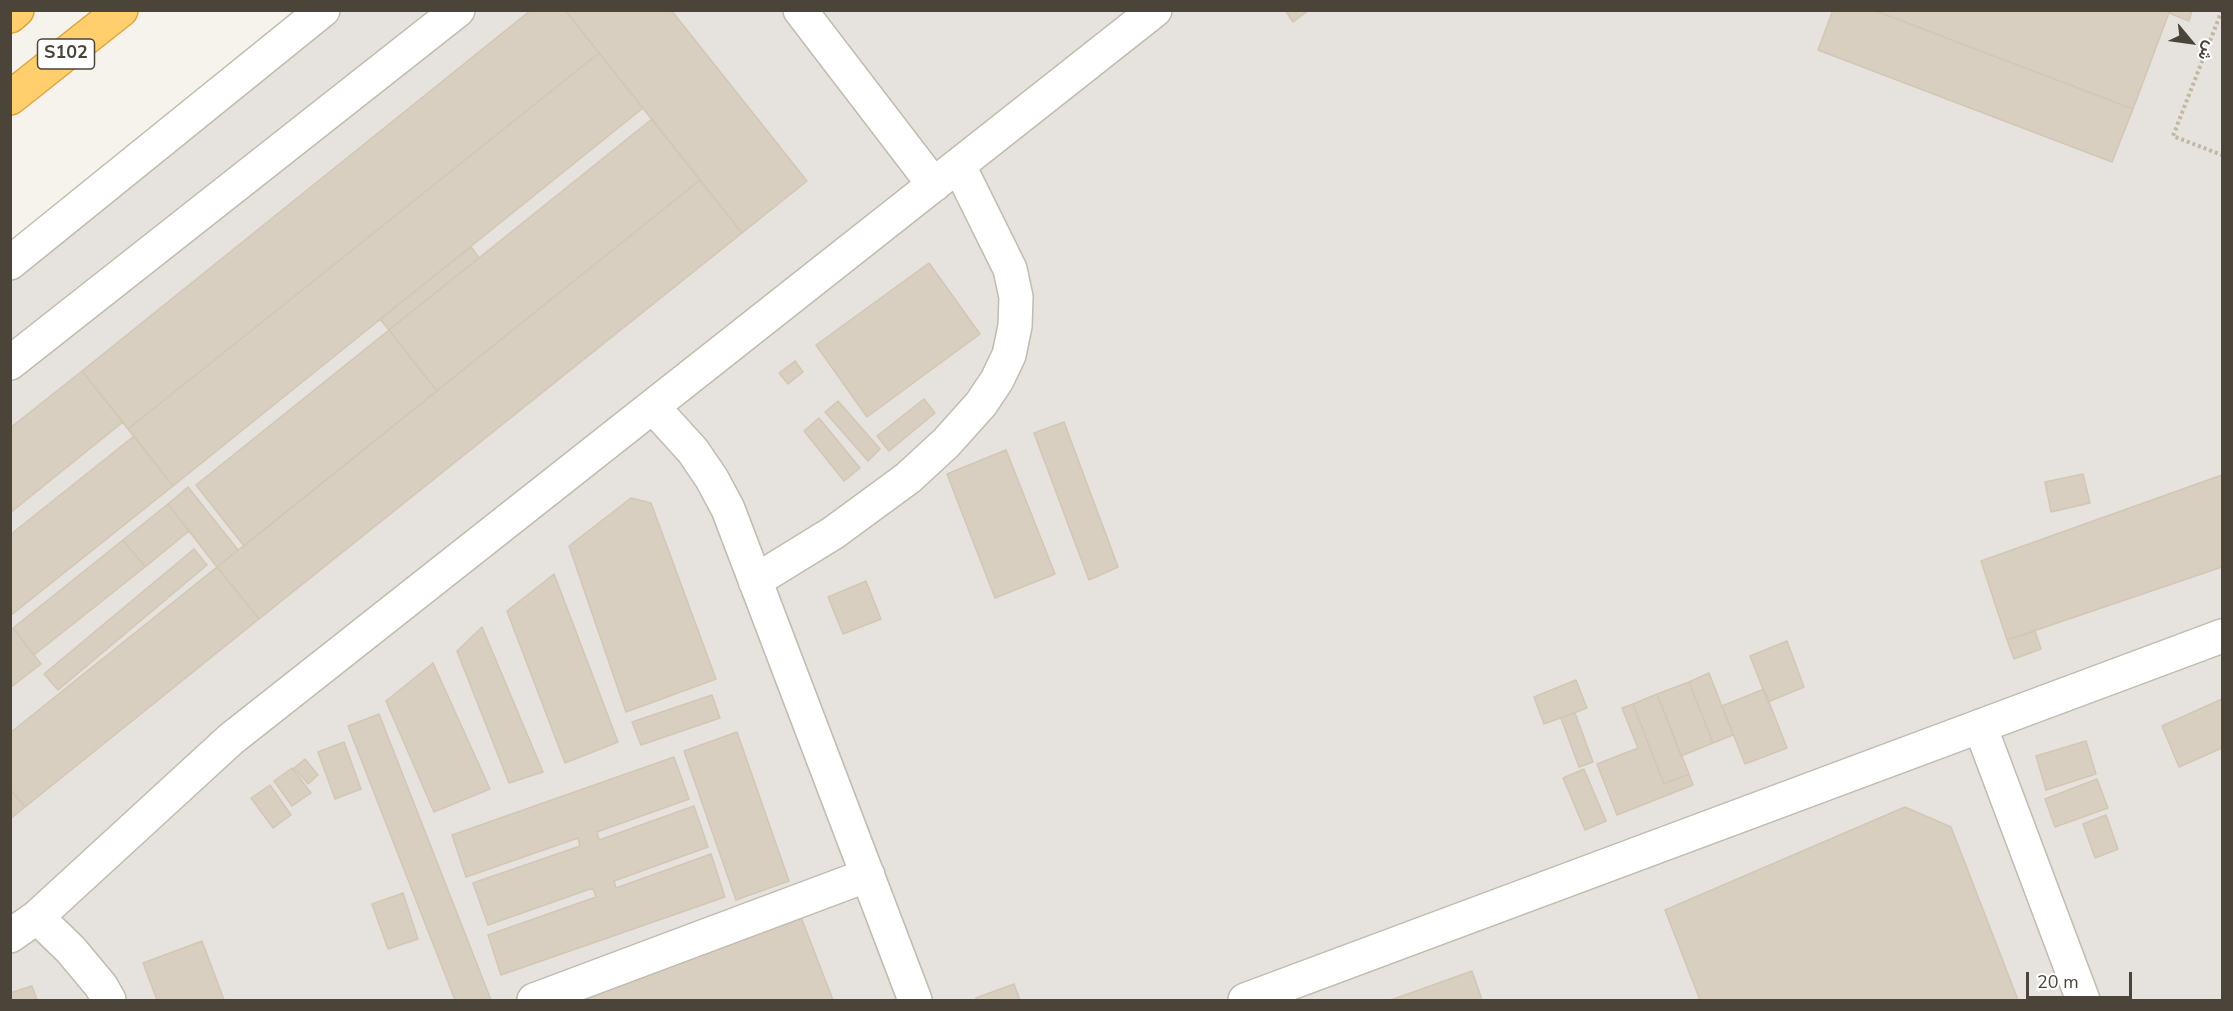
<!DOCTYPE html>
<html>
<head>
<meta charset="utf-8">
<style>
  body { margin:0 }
  #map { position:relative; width:2233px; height:1011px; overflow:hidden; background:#f6f3ec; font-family:"Nunito Sans",Vazirmatn,sans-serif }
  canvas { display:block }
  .frame { position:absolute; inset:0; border:12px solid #4b4439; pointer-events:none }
  .north { position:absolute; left:2161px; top:12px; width:60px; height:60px; -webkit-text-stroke:4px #fff; paint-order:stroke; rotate:119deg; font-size:16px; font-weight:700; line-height:24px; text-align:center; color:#4b4439 }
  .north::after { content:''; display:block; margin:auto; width:21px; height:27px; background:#4b4439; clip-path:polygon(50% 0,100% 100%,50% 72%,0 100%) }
  .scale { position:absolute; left:2026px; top:972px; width:106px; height:27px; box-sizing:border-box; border:3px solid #4b4439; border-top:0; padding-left:8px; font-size:18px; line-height:21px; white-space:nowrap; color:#4b4439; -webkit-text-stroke:4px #fff; paint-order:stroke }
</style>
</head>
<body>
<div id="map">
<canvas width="2233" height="1011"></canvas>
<div class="frame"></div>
<div class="north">ش</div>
<div class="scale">20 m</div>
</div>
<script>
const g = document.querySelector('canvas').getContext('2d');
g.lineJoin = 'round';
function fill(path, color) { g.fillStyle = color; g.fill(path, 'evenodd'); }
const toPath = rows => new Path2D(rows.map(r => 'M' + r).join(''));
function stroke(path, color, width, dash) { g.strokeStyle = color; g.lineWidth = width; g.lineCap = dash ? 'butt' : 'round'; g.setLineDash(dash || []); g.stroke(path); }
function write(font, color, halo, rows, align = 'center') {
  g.font = font + ' "Nunito Sans",sans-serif'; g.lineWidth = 4.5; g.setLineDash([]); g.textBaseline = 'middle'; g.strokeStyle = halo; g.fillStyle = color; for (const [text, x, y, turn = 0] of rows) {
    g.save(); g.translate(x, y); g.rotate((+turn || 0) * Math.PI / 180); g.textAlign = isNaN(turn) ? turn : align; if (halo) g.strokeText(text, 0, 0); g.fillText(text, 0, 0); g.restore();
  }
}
fill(toPath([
  [316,11,2222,11,2222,1000,11,1000,11,244]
]), '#e6e2dd');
const building = toPath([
  [531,10,565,10,599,53,128,429,82,371,531,10],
  [565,10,671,10,807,181,742,233,565,10],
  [1285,10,1309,10,1293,22,1285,10],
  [1833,10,1873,10,2133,109,2112,162,1818,50,1833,10],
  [1873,10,2170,10,2133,109,1873,10],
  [2170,10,2192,10,2189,21,2169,13,2170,10],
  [599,53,643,108,173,486,128,429,599,53],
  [652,119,700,180,437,391,389,330,652,119],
  [700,180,742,233,259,619,217,567,700,180],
  [471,247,479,258,389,330,380,319,471,247],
  [929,263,980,334,867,417,816,345,929,263],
  [389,330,437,391,244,546,196,485,389,330],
  [795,361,803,372,788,384,779,373,795,361],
  [82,371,123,422,10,513,10,428,82,371],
  [924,399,935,413,889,451,877,436,924,399],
  [838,401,880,449,868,461,825,412,838,401],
  [819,418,860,468,844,481,804,431,819,418],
  [1064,422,1118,567,1089,580,1034,433,1064,422],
  [134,436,173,486,10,616,10,535,134,436],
  [1006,450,1055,574,995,598,947,474,1006,450],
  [2083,474,2090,503,2051,512,2045,482,2083,474],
  [2222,475,2222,567,2007,640,1981,561,2222,475],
  [188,487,238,550,217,567,168,504,188,487],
  [631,498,651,503,716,679,626,712,569,546,631,498],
  [168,504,189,531,145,567,123,540,168,504],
  [123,540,145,567,34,655,13,628,123,540],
  [194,549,207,565,58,690,44,674,194,549],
  [217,567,259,619,25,807,10,789,10,733,217,567],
  [554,574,618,742,565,763,507,611,554,574],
  [866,581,881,619,843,634,828,597,866,581],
  [482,627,543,772,509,783,457,651,482,627],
  [13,628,41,664,10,688,10,630,13,628],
  [2035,631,2041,649,2014,659,2007,640,2035,631],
  [1787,641,1804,687,1768,702,1750,656,1787,641],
  [433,663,490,789,434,812,386,701,433,663],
  [1709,673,1733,735,1713,743,1689,682,1709,673],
  [1576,680,1587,708,1544,724,1534,697,1576,680],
  [1689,682,1713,743,1681,756,1657,694,1689,682],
  [1764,689,1787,748,1745,764,1722,706,1764,689],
  [1657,694,1689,774,1664,784,1633,704,1657,694],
  [712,695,720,718,641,745,632,722,712,695],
  [2222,699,2222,748,2179,767,2162,726,2222,699],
  [1633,704,1664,784,1689,774,1693,785,1617,815,1597,764,1638,748,1622,708,1633,704],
  [1575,713,1593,762,1579,767,1561,718,1575,713],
  [379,714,491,1000,455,1000,348,726,379,714],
  [737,732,789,881,736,900,684,751,737,732],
  [2086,741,2096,774,2046,790,2036,756,2086,741],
  [344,742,361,789,335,799,318,752,344,742],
  [674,757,689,799,597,832,599,840,694,806,708,847,614,881,616,888,711,854,725,897,501,975,488,935,596,897,593,888,488,925,473,883,580,846,578,838,466,877,452,835,674,757],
  [305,759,318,775,308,784,294,768,305,759],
  [292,768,311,793,292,806,274,781,292,768],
  [1584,769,1606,821,1585,830,1563,778,1584,769],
  [2097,779,2108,808,2055,827,2045,799,2097,779],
  [270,785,291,815,273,828,251,798,270,785],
  [10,789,25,807,10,819,10,789],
  [1905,807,1951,827,2018,1000,1700,1000,1665,910,1905,807],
  [2106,815,2118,849,2095,858,2083,824,2106,815],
  [403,893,418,939,388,949,372,904,403,893],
  [799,912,833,1000,575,1000,799,912],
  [202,941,224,1000,157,1000,143,963,202,941],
  [1472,971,1482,1000,1391,1000,1472,971],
  [1014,984,1020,1000,976,1000,976,998,1014,984],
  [32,986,37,1000,10,1000,10,993,32,986]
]);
fill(building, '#d8cfc1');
stroke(building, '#d3c7b4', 1.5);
const minor = toPath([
  [800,10,934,185],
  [10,263,323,10],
  [10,363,458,10],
  [653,407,693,451,712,479,728,509,915,1000],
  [755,581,833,533,908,478,946,443,981,404,997,380,1009,355,1015,326,1016,297,1010,269,959,166],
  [1980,726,2083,1000],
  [37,917,71,950,101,986,109,1000],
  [10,936,37,917,231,739,1155,10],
  [534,1000,868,875],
  [1245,1000,2222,636]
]);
const highway = toPath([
  [10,16,17,10],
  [10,98,121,10]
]);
stroke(minor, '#c2bbae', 36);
stroke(highway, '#e0a43c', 36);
stroke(toPath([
  [2222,10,2173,136,2222,155]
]), '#c4b79f', 4, [3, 3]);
stroke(minor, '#fff', 33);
stroke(highway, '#ffcf6e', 33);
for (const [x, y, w] of [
  [66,54,57]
]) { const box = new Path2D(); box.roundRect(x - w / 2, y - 15, w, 30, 4.5); g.fillStyle = '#fff'; g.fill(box); stroke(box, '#4b4439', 1.5); }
write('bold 18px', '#4b4439', null, [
  ["S102",66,54]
]);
</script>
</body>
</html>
